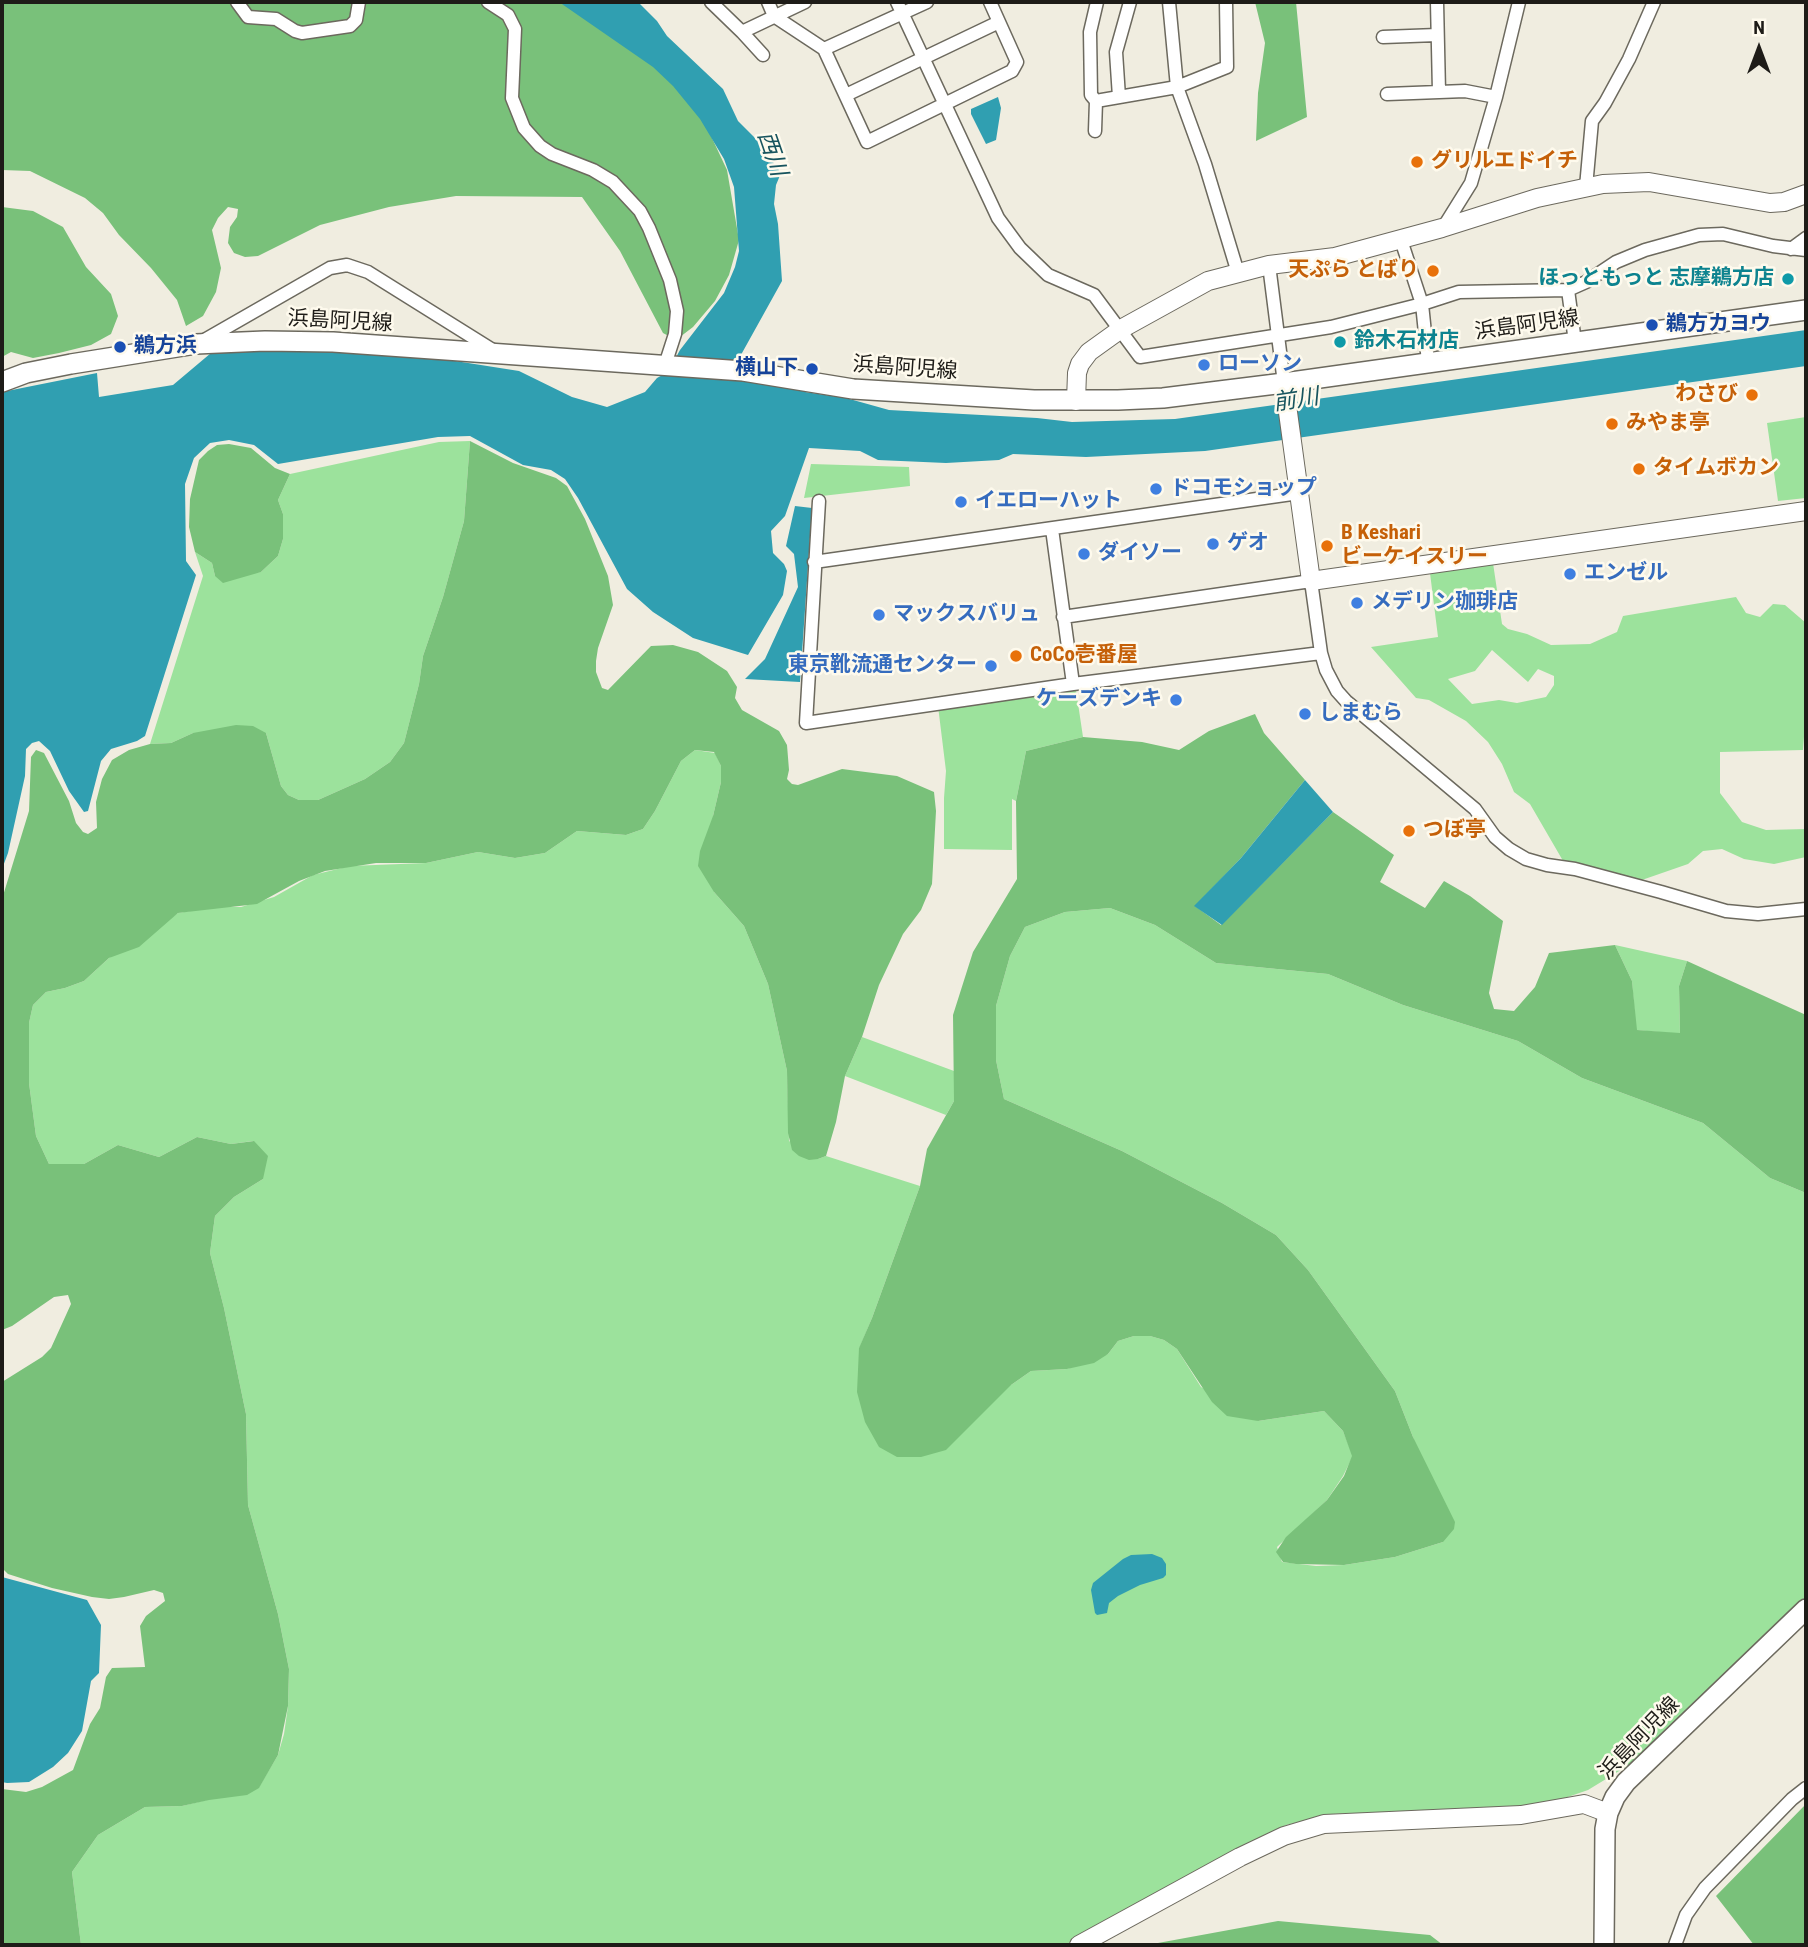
<!DOCTYPE html>
<html>
<head>
<meta charset="utf-8">
<style>
  body { margin:0 }
  #map { position:relative; width:1808px; height:1947px; overflow:hidden; background:#f0ede0; font-family:"Roboto Condensed",sans-serif }
  canvas { display:block }
  .frame { position:absolute; inset:0; border:4px solid #1e1c18; pointer-events:none }
  .north { position:absolute; left:1724px; top:14px; width:70px; height:70px; -webkit-text-stroke:5px #fefaed; paint-order:stroke; rotate:0deg; font-size:19px; font-weight:700; line-height:28px; text-align:center; color:#1e1c18 }
  .north::after { content:''; display:block; margin:auto; width:24px; height:32px; background:#1e1c18; clip-path:polygon(50% 0,100% 100%,50% 72%,0 100%) }
</style>
</head>
<body>
<div id="map">
<canvas width="1808" height="1947"></canvas>
<div class="frame"></div>
<div class="north">N</div>
</div>
<script>
const g = document.querySelector('canvas').getContext('2d');
g.lineJoin = 'round';
function fill(path, color) { g.fillStyle = color; g.fill(path, 'evenodd'); }
const toPath = rows => new Path2D(rows.map(r => 'M' + r).join(''));
function stroke(path, color, width, dash) { g.strokeStyle = color; g.lineWidth = width; g.lineCap = dash ? 'butt' : 'round'; g.setLineDash(dash || []); g.stroke(path); }
function write(font, color, halo, rows, align = 'center') {
  g.font = font + ' "Roboto Condensed","Noto Sans JP",sans-serif'; g.lineWidth = 5; g.setLineDash([]); g.textBaseline = 'middle'; g.strokeStyle = halo; g.fillStyle = color; for (const [text, x, y, turn = 0] of rows) {
    g.save(); g.translate(x, y); g.rotate((+turn || 0) * Math.PI / 180); g.textAlign = isNaN(turn) ? turn : align; if (halo) g.strokeText(text, 0, 0); g.fillText(text, 0, 0); g.restore();
  }
}
fill(toPath([
  [1806,417,1806,498,1778,501,1767,423],
  [470,441,464,521,443,597,423,656,419,684,404,743,390,762,365,779,318,800,299,800,288,795,281,786,266,733,193,733,171,743,150,744,203,576,195,552,212,563,215,576,261,572,278,556,283,539,283,514,278,500,290,474,439,442],
  [811,464,909,467,910,486,804,498],
  [1493,563,1502,624,1508,629,1527,634,1551,645,1590,644,1617,632,1623,616,1736,597,1746,613,1760,617,1773,604,1785,605,1806,623,1806,710,1803,750,1720,752,1720,793,1742,822,1766,830,1806,829,1806,857,1774,864,1744,859,1722,849,1703,851,1688,864,1639,881,1610,871,1566,866,1530,804,1514,792,1502,764,1488,742,1466,721,1429,700,1416,698,1371,647,1438,637,1430,573],
  [1492,650,1528,682,1538,669,1554,676,1554,685,1546,697,1517,703,1499,700,1472,704,1448,679,1475,671],
  [1076,690,1083,737,1026,751,1016,801,1012,799,1012,850,944,849,944,798,946,771,938,706],
  [695,750,715,753,721,766,721,782,713,816,714,892,744,926,768,984,787,1071,789,1141,818,1159,826,1156,920,1186,872,1318,859,1349,1011,1385,1031,1371,1067,1369,1108,1354,1118,1341,1134,1336,1150,1336,1164,1340,1177,1349,1201,1387,1258,1421,1324,1411,1343,1431,1353,1456,1343,1476,1327,1500,1277,1547,1282,1562,1316,1566,1344,1565,1395,1557,1443,1542,1413,1437,1395,1391,1308,1270,1276,1235,1222,1203,1122,1151,1004,1099,996,1060,996,1006,1010,956,1025,927,1065,912,1110,908,1155,925,1216,963,1328,974,1403,1005,1518,1041,1582,1078,1703,1123,1770,1178,1806,1193,1806,1600,1629,1765,1588,1790,1539,1807,1332,1814,1286,1825,1065,1945,81,1945,72,1872,98,1835,145,1807,182,1806,259,1787,278,1755,284,1734,288,1706,289,1669,278,1614,248,1505,246,1414,224,1308,210,1253,215,1216,234,1197,263,1179,253,1141,231,1144,197,1137,159,1157,118,1145,84,1164,49,1164,36,1136,29,1083,29,1023,33,1005,46,992,65,988,84,981,109,958,178,913,215,907,241,907,274,897,313,875,350,866,426,863,478,852,515,858,545,853,577,831,626,835,643,829,655,811,681,761],
  [1615,945,1687,961,1679,986,1680,1034,1636,1030,1632,981],
  [862,1037,954,1071,954,1101,946,1115,845,1076]
]), '#9ce29c');
fill(toPath([
  [2,2,616,2,669,77,703,119,727,170,739,240,729,275,715,301,693,327,676,340,663,333,620,251,582,197,456,196,389,207,320,225,258,256,245,257,234,253,228,243,230,227,237,217,238,209,228,207,218,218,212,230,221,268,216,292,203,316,186,326,177,300,151,268,119,235,103,213,85,198,30,171,2,170],
  [1255,2,1296,2,1307,117,1256,141,1258,93,1265,43],
  [2,207,33,211,63,227,86,267,111,294,118,316,111,334,91,345,59,353,33,358,11,352,2,357],
  [470,441,513,463,556,478,567,486,585,519,608,576,613,605,598,648,596,661,596,672,602,688,608,690,651,646,673,645,698,652,727,671,737,687,735,698,742,710,779,731,787,745,789,770,787,779,792,784,798,785,842,769,897,776,934,792,936,811,932,884,921,910,903,934,879,985,862,1037,845,1076,836,1122,826,1156,818,1159,809,1160,799,1156,792,1150,788,1133,787,1071,768,984,744,926,714,892,698,866,700,851,713,816,721,782,721,766,714,752,695,750,681,761,655,811,643,829,626,835,577,831,545,853,515,858,478,852,426,863,376,863,325,871,299,881,257,904,178,913,139,947,109,958,84,981,65,988,46,992,33,1005,29,1023,29,1083,36,1136,49,1164,84,1164,118,1145,159,1157,197,1137,231,1144,254,1141,268,1156,263,1179,234,1197,215,1216,210,1253,224,1308,246,1414,248,1505,278,1614,289,1669,288,1706,278,1755,259,1788,247,1795,209,1800,182,1806,145,1807,98,1835,72,1872,81,1945,2,1945,2,1789,26,1792,42,1787,73,1770,90,1724,100,1708,106,1677,112,1668,145,1667,140,1626,146,1616,165,1601,163,1593,154,1590,124,1597,109,1599,92,1597,52,1588,8,1574,2,1568,2,1382,42,1357,51,1348,71,1304,68,1295,54,1297,12,1326,2,1330,2,899,29,811,31,757,36,750,44,753,69,801,76,823,83,832,88,834,97,828,96,802,102,779,112,760,129,750,150,744,171,743,193,733,236,725,253,726,266,733,281,786,288,795,299,800,318,800,365,779,390,762,404,743,419,684,423,656,443,597,464,521],
  [229,444,251,448,275,468,290,474,278,500,283,514,283,539,278,556,261,572,223,583,215,576,212,563,195,552,189,527,190,499,199,460,208,451,217,445],
  [1255,714,1264,733,1305,780,1241,858,1195,906,1221,925,1333,812,1394,855,1380,882,1425,908,1444,881,1470,896,1503,921,1489,993,1494,1009,1514,1011,1535,987,1549,953,1615,945,1632,981,1637,1030,1680,1033,1679,986,1687,961,1806,1015,1806,1193,1770,1178,1703,1123,1582,1078,1518,1041,1403,1005,1328,974,1216,963,1155,925,1110,908,1065,912,1025,927,1010,956,996,1006,996,1060,1004,1099,1122,1151,1222,1203,1276,1235,1308,1270,1395,1391,1413,1437,1455,1522,1454,1529,1443,1542,1395,1557,1344,1565,1296,1564,1283,1562,1276,1552,1286,1537,1327,1500,1344,1476,1352,1456,1343,1431,1324,1411,1258,1421,1227,1416,1212,1402,1177,1349,1164,1340,1150,1336,1134,1336,1118,1341,1108,1354,1094,1363,1067,1369,1031,1371,1011,1385,946,1450,921,1457,897,1457,879,1447,865,1422,857,1392,859,1348,872,1318,920,1186,927,1149,954,1101,953,1015,973,952,1017,879,1016,801,1026,751,1083,737,1142,742,1179,750,1209,731],
  [1806,1804,1806,1945,1754,1945,1716,1896],
  [1278,1921,1430,1935,1443,1945,1147,1945]
]), '#79c17a');
fill(toPath([
  [559,2,638,2,657,21,667,36,723,89,738,121,758,141,781,173,776,185,774,204,778,224,782,281,727,380,792,384,805,392,846,398,889,410,1037,418,1072,422,1175,419,1806,330,1806,366,1205,451,1086,457,1013,454,999,460,946,463,878,460,860,451,809,448,785,516,771,531,773,553,784,564,787,571,783,595,748,655,693,638,653,612,627,589,578,498,565,479,551,470,523,465,470,436,438,437,278,464,254,445,229,440,210,443,194,458,185,484,186,561,196,575,145,736,137,741,111,749,101,761,88,811,84,812,69,791,50,751,39,741,32,743,26,749,25,776,8,853,2,869,2,392,97,373,99,397,173,385,211,353,321,350,449,360,519,371,572,397,607,407,645,392,657,378,668,372,680,350,724,293,735,267,739,251,734,187,724,159,700,119,673,86,653,67],
  [998,97,1001,108,996,140,986,144,971,114,971,109],
  [795,506,812,508,800,682,745,679,765,659,798,587,794,554,786,546],
  [1305,780,1333,812,1222,925,1194,906,1241,858],
  [1152,1554,1162,1558,1166,1564,1166,1575,1163,1578,1140,1585,1118,1596,1109,1603,1107,1613,1097,1615,1095,1613,1091,1590,1093,1583,1123,1559,1131,1555],
  [2,1577,87,1600,101,1625,99,1673,91,1681,82,1731,68,1753,53,1767,29,1782,7,1783,2,1782]
]), '#309fb1');
const street = toPath([
  [237,2,248,17,276,19,295,31,302,33,350,26,356,20,359,2],
  [488,2,508,15,515,29,512,98,524,128,540,146,552,154,593,170,613,182,640,211,649,228,670,280,677,311,675,334,665,365],
  [711,2,742,32,805,2],
  [768,2,774,16,824,49,867,142,1012,71,1017,62,990,2],
  [897,2,998,218,1020,248,1048,275,1094,295,1140,357,1331,327,1422,304,1459,292,1568,290,1586,282,1616,262,1645,250,1699,235,1723,234,1773,246,1806,250],
  [1169,2,1177,87,1205,164,1238,273],
  [1437,2,1439,92],
  [742,32,763,55],
  [1383,37,1437,35],
  [824,49,927,2],
  [1387,94,1465,91,1496,97],
  [846,95,999,22],
  [1119,97,1116,52,1130,2],
  [1096,101,1091,95,1090,32,1097,2],
  [1095,131,1096,101,1177,87,1227,67,1226,2],
  [1586,187,1592,121,1605,103,1629,59,1654,2],
  [1443,228,1471,183,1496,97,1519,2],
  [1401,240,1422,304,1428,362],
  [1791,249,1806,238],
  [1269,265,1284,383],
  [1568,290,1575,342],
  [201,342,330,268,347,265,368,272,496,352],
  [819,501,806,723,1073,684,1321,653],
  [1052,529,1073,684],
  [814,562,1299,493],
  [1063,617,1311,581,1321,653,1326,670,1337,691,1346,701,1475,809,1495,837,1509,849,1526,859,1547,865,1575,869,1661,892,1726,911,1758,914,1806,909],
  [1675,1945,1686,1915,1705,1888,1792,1799,1806,1788]
]);
const secondary = toPath([
  [1284,383,1311,581,1806,511],
  [1076,401,1077,373,1080,364,1089,352,1121,329,1208,281,1269,265,1335,257,1442,228,1537,198,1603,184,1649,182,1770,203,1784,202,1806,194],
  [1079,1945,1240,1857,1284,1836,1324,1824,1521,1815,1584,1804,1608,1813]
]);
const primary = toPath([
  [2,382,26,373,71,364,196,344,265,341,333,342,743,371,853,389,1034,400,1118,400,1163,398,1284,383,1806,310],
  [1604,1945,1605,1829,1608,1813,1615,1797,1626,1782,1806,1609]
]);
stroke(street, '#6c695e', 15);
stroke(secondary, '#6c695e', 20);
stroke(primary, '#6c695e', 22);
stroke(street, '#fff', 12);
stroke(secondary, '#fff', 18);
stroke(primary, '#fff', 19);
for (const [x, y, r, color] of [
  [1417,162,7,"#e8710a"],
  [1433,271,7,"#e8710a"],
  [1788,279,7,"#0f9aa8"],
  [1652,325,7,"#1a4fb4"],
  [1340,342,7,"#0f9aa8"],
  [120,347,7,"#1a4fb4"],
  [1204,365,7,"#3f7fe0"],
  [812,369,7,"#1a4fb4"],
  [1752,395,7,"#e8710a"],
  [1612,424,7,"#e8710a"],
  [1639,469,7,"#e8710a"],
  [1156,489,7,"#3f7fe0"],
  [961,502,7,"#3f7fe0"],
  [1213,544,7,"#3f7fe0"],
  [1327,546,7,"#e8710a"],
  [1084,554,7,"#3f7fe0"],
  [1570,574,7,"#3f7fe0"],
  [1357,603,7,"#3f7fe0"],
  [879,615,7,"#3f7fe0"],
  [1016,656,7,"#e8710a"],
  [991,666,7,"#3f7fe0"],
  [1176,700,7,"#3f7fe0"],
  [1305,714,7,"#3f7fe0"],
  [1409,831,7,"#e8710a"]
]) { const dot = new Path2D(); dot.arc(x, y, r, 0, 2 * Math.PI); g.fillStyle = color; g.fill(dot); stroke(dot, '#fefaed', 2.5); }
write('bold 21px', '#c56008', '#fefaed', [
  ["グリルエドイチ",1431,162],
  ["天ぷら とばり",1419,271,"right"],
  ["わさび",1738,395,"right"],
  ["みやま亭",1626,424],
  ["タイムボカン",1653,469],
  ["B Keshari",1341,534],
  ["ビーケイスリー",1341,558],
  ["CoCo壱番屋",1030,656],
  ["つぼ亭",1423,831]
], 'left');
write('bold 21px', '#0d838f', '#fefaed', [
  ["ほっともっと 志摩鵜方店",1774,279],
  ["鈴木石材店",1354,342,"left"]
], 'right');
write('21px', '#1e1c18', '#fefaed', [
  ["浜島阿児線",340,322,3],
  ["浜島阿児線",1527,326,-8],
  ["浜島阿児線",905,369,4],
  ["浜島阿児線",1640,1739,-46]
]);
write('bold 21px', '#164399', '#fefaed', [
  ["鵜方カヨウ",1666,325],
  ["鵜方浜",134,347],
  ["横山下",798,369,"right"]
], 'left');
write('bold 21px', '#366cbe', '#fefaed', [
  ["ローソン",1218,365],
  ["ドコモショップ",1170,489],
  ["イエローハット",975,502],
  ["ゲオ",1227,544],
  ["ダイソー",1098,554],
  ["エンゼル",1584,574],
  ["メデリン珈琲店",1371,603],
  ["マックスバリュ",893,615],
  ["東京靴流通センター",977,666,"right"],
  ["ケーズデンキ",1162,700,"right"],
  ["しまむら",1319,714]
], 'left');
write('italic 23px', '#18545e', '#fefaed', [
  ["西川",771,154,71],
  ["前川",1296,401,-9]
]);
</script>
</body>
</html>
